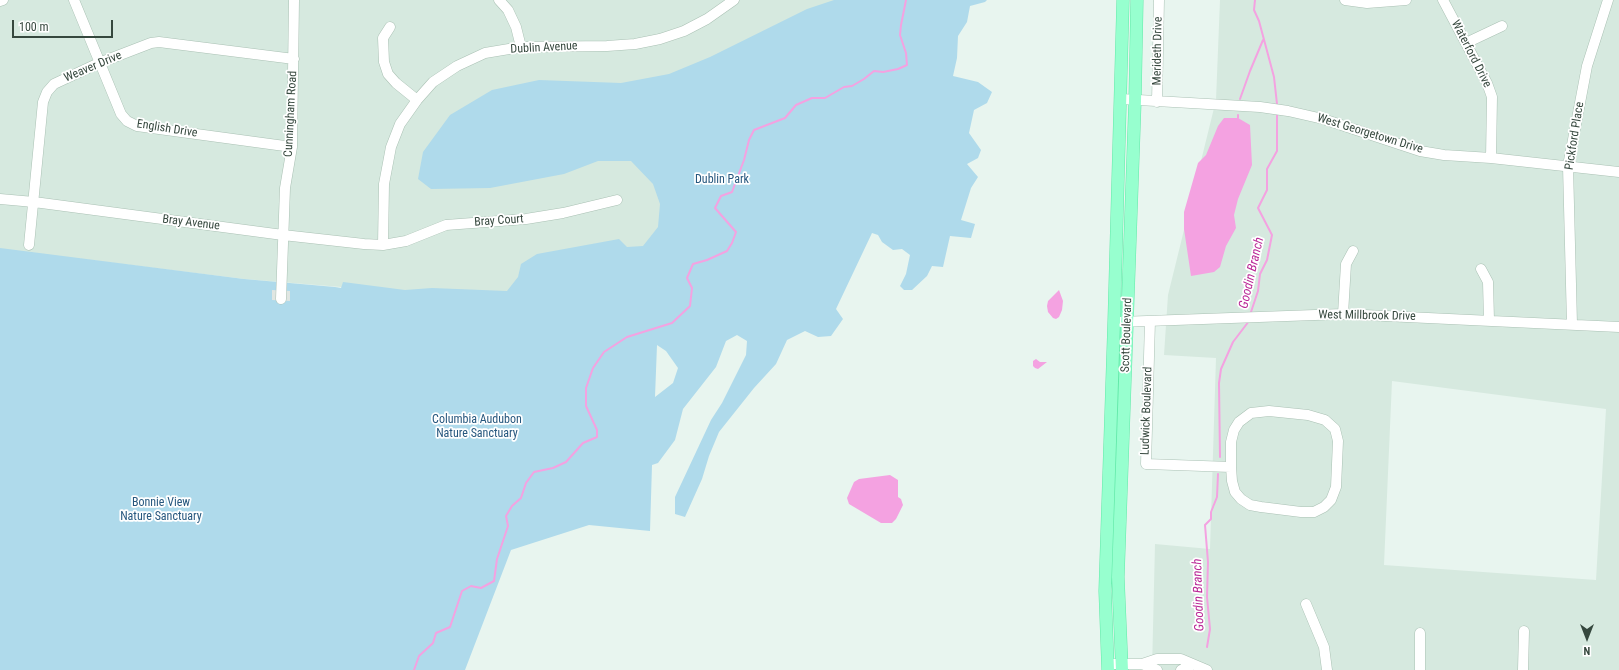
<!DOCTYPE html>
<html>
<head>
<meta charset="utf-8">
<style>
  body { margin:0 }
  #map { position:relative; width:1619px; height:670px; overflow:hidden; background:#e8f5ef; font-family:"Roboto Condensed",sans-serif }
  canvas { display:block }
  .north { position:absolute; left:1567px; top:618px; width:40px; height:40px; -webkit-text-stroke:3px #fff; paint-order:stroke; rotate:180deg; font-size:11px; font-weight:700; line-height:16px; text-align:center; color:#36483e }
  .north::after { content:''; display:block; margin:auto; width:14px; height:18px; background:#36483e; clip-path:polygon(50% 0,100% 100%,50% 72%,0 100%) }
  .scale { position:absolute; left:12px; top:20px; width:101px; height:18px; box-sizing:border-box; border:2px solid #36483e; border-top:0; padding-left:5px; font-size:12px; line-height:14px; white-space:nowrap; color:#36483e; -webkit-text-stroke:3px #fff; paint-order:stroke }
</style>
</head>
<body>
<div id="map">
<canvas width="1619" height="670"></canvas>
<div class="north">N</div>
<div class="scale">100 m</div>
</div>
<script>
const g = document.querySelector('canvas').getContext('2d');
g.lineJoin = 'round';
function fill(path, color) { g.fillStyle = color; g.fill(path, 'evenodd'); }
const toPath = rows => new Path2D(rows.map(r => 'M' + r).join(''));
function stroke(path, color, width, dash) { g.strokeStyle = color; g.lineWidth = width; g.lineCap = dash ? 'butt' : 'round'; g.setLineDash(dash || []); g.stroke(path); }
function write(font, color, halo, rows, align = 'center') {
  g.font = font + ' "Roboto Condensed",sans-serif'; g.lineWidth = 3.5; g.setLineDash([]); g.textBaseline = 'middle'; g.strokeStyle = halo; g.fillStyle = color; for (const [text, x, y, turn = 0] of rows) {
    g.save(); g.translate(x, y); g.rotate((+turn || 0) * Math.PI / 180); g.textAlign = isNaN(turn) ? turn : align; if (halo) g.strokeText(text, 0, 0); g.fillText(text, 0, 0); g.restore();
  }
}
fill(toPath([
  [0,0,853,0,632,156,657,181,664,203,662,229,622,310,244,279,0,249],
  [1220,0,1619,0,1619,670,1152,670,1155,544,1210,549,1216,358,1164,355,1168,295,1216,100],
  [1392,381,1606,409,1596,580,1384,565]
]), '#d6e9df');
fill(toPath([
  [834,0,987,0,985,2,970,6,967,22,958,36,957,58,953,76,978,82,992,92,987,103,974,110,969,133,981,150,978,158,967,164,978,177,971,188,961,220,975,224,971,238,950,236,943,267,932,266,927,276,912,290,904,290,900,286,906,274,910,255,902,249,893,250,882,242,878,235,872,233,836,309,843,319,831,336,818,337,805,331,787,340,776,364,754,388,719,432,709,456,702,479,685,517,675,514,675,497,711,420,722,403,746,355,747,341,737,335,726,341,716,367,683,409,675,440,658,463,652,465,650,531,589,525,511,550,465,670,0,670,0,248,244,279,335,287,341,288,343,282,405,290,432,288,507,291,518,277,521,264,537,254,619,239,627,247,643,246,658,227,660,204,653,184,631,161,598,161,564,174,490,188,431,189,418,179,423,152,450,115,492,90,539,80,621,83,669,74,710,57,807,9],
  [657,345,666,351,678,368,673,383,655,397]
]), '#afdaeb');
fill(toPath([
  [272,290,290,291,290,301,272,300]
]), '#e0e6e2');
fill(toPath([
  [1224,118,1238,118,1250,125,1252,165,1238,199,1234,215,1236,228,1226,246,1220,267,1214,272,1191,276,1184,229,1184,212,1198,163,1206,155,1218,126],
  [1059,290,1063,301,1062,310,1059,317,1056,319,1053,318,1048,312,1047,306,1048,301],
  [1036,359,1040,362,1047,362,1038,369,1035,368,1033,366,1033,361],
  [890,475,898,480,898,497,901,499,903,505,896,519,892,523,881,523,849,504,847,498,854,482,859,479]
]), '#f4a2e1');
stroke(toPath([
  [1255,0,1254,10,1259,21,1274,77,1277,104],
  [1240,99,1250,71,1263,40],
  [1238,115,1238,118],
  [1250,315,1258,291,1260,274,1267,260,1272,235,1258,208,1267,190,1267,169,1277,151,1277,115],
  [1220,457,1219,383,1221,369,1233,342,1249,321],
  [1207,647,1210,629,1207,597,1208,562,1205,525,1211,519,1211,512,1217,497,1218,474],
  [414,670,419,656,433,643,436,633,450,627,462,591,471,586,481,588,494,581,497,559,508,526,506,516,512,506,521,498,526,483,534,472,553,468,566,462,583,443,597,437,597,430,586,406,586,388,593,368,604,352,627,337,672,323,690,306,692,288,687,278,693,264,707,260,727,251,732,243,736,232,715,208,721,196,732,192,744,160,749,140,754,130,785,118,796,105,812,98,825,98,844,87,852,86,864,79,874,71,883,72,898,69,907,65,906,53,900,35,901,25,906,0]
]), '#f4a2e1', 2);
const minor = toPath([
  [74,0,121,114,127,121,137,126,292,147],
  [499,0,508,10,516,27,521,47],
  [1345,0,1367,3,1406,0],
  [1443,0,1487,83,1492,97,1491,158],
  [0,1,3,0],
  [390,27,383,38,384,62,388,74,396,83,417,100],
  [1466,43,1502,26],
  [1121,99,1260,107,1288,111,1323,119,1420,151,1444,155,1491,158,1619,172],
  [1157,102,1159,0],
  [0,199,34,202,283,235,364,244,383,245,406,241,446,225,526,219,563,213,617,200],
  [29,245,43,102,47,92,54,84,99,63,151,43,159,42,294,59],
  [383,245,384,184,391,147,400,124,417,100,433,82,457,66,485,53,521,47,607,46,635,44,660,39,684,31,707,19,734,0],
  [1481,269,1488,282,1489,320],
  [281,299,285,188,292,147,294,0],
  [1343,314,1346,264,1353,251],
  [1150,321,1146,464,1231,467],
  [1119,322,1343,314,1619,327],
  [1572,324,1568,166,1587,66,1608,0],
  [1269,411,1308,415,1325,420,1335,429,1338,441,1336,487,1331,500,1324,507,1314,512,1301,512,1261,507,1250,505,1241,499,1235,492,1232,481,1231,467,1231,442,1234,430,1239,422,1251,413,1269,411],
  [1306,604,1324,647,1327,670],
  [1420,633,1420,670],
  [1108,664,1142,664,1157,659,1181,659,1207,670],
  [1142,664,1157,670],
  [1181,670,1192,665],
  [1523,670,1524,631]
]);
const major = toPath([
  [1108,670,1105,591,1114,322,1123,0],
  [1122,670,1118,577,1135,101,1137,0]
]);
stroke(minor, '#aac1b4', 11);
stroke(major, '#61e9a8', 13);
stroke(minor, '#fff', 10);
stroke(major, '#97ffcf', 12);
write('12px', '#36483e', '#fff', [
  ["Dublin Avenue",544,48,-3],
  ["Merideth Drive",1158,51,-89],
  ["Waterford Drive",1471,54,63],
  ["Weaver Drive",93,67,-23],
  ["Cunningham Road",291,114,-87],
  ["English Drive",167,129,9],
  ["West Georgetown Drive",1370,134,17],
  ["Pickford Place",1575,136,-81],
  ["Bray Court",499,221,-4],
  ["Bray Avenue",191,223,7],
  ["West Millbrook Drive",1367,316,1],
  ["Scott Boulevard",1127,335,-88],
  ["Ludwick Boulevard",1147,411,-88]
]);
write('12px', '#26577e', '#fff', [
  ["Dublin Park",722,180],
  ["Columbia Audubon",477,420],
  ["Nature Sanctuary",477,434],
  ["Bonnie View",161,503],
  ["Nature Sanctuary",161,517]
]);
write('italic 13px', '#ba2a97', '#fff', [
  ["Goodin Branch",1252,273,-77],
  ["Goodin Branch",1199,595,-92]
]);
</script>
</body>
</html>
